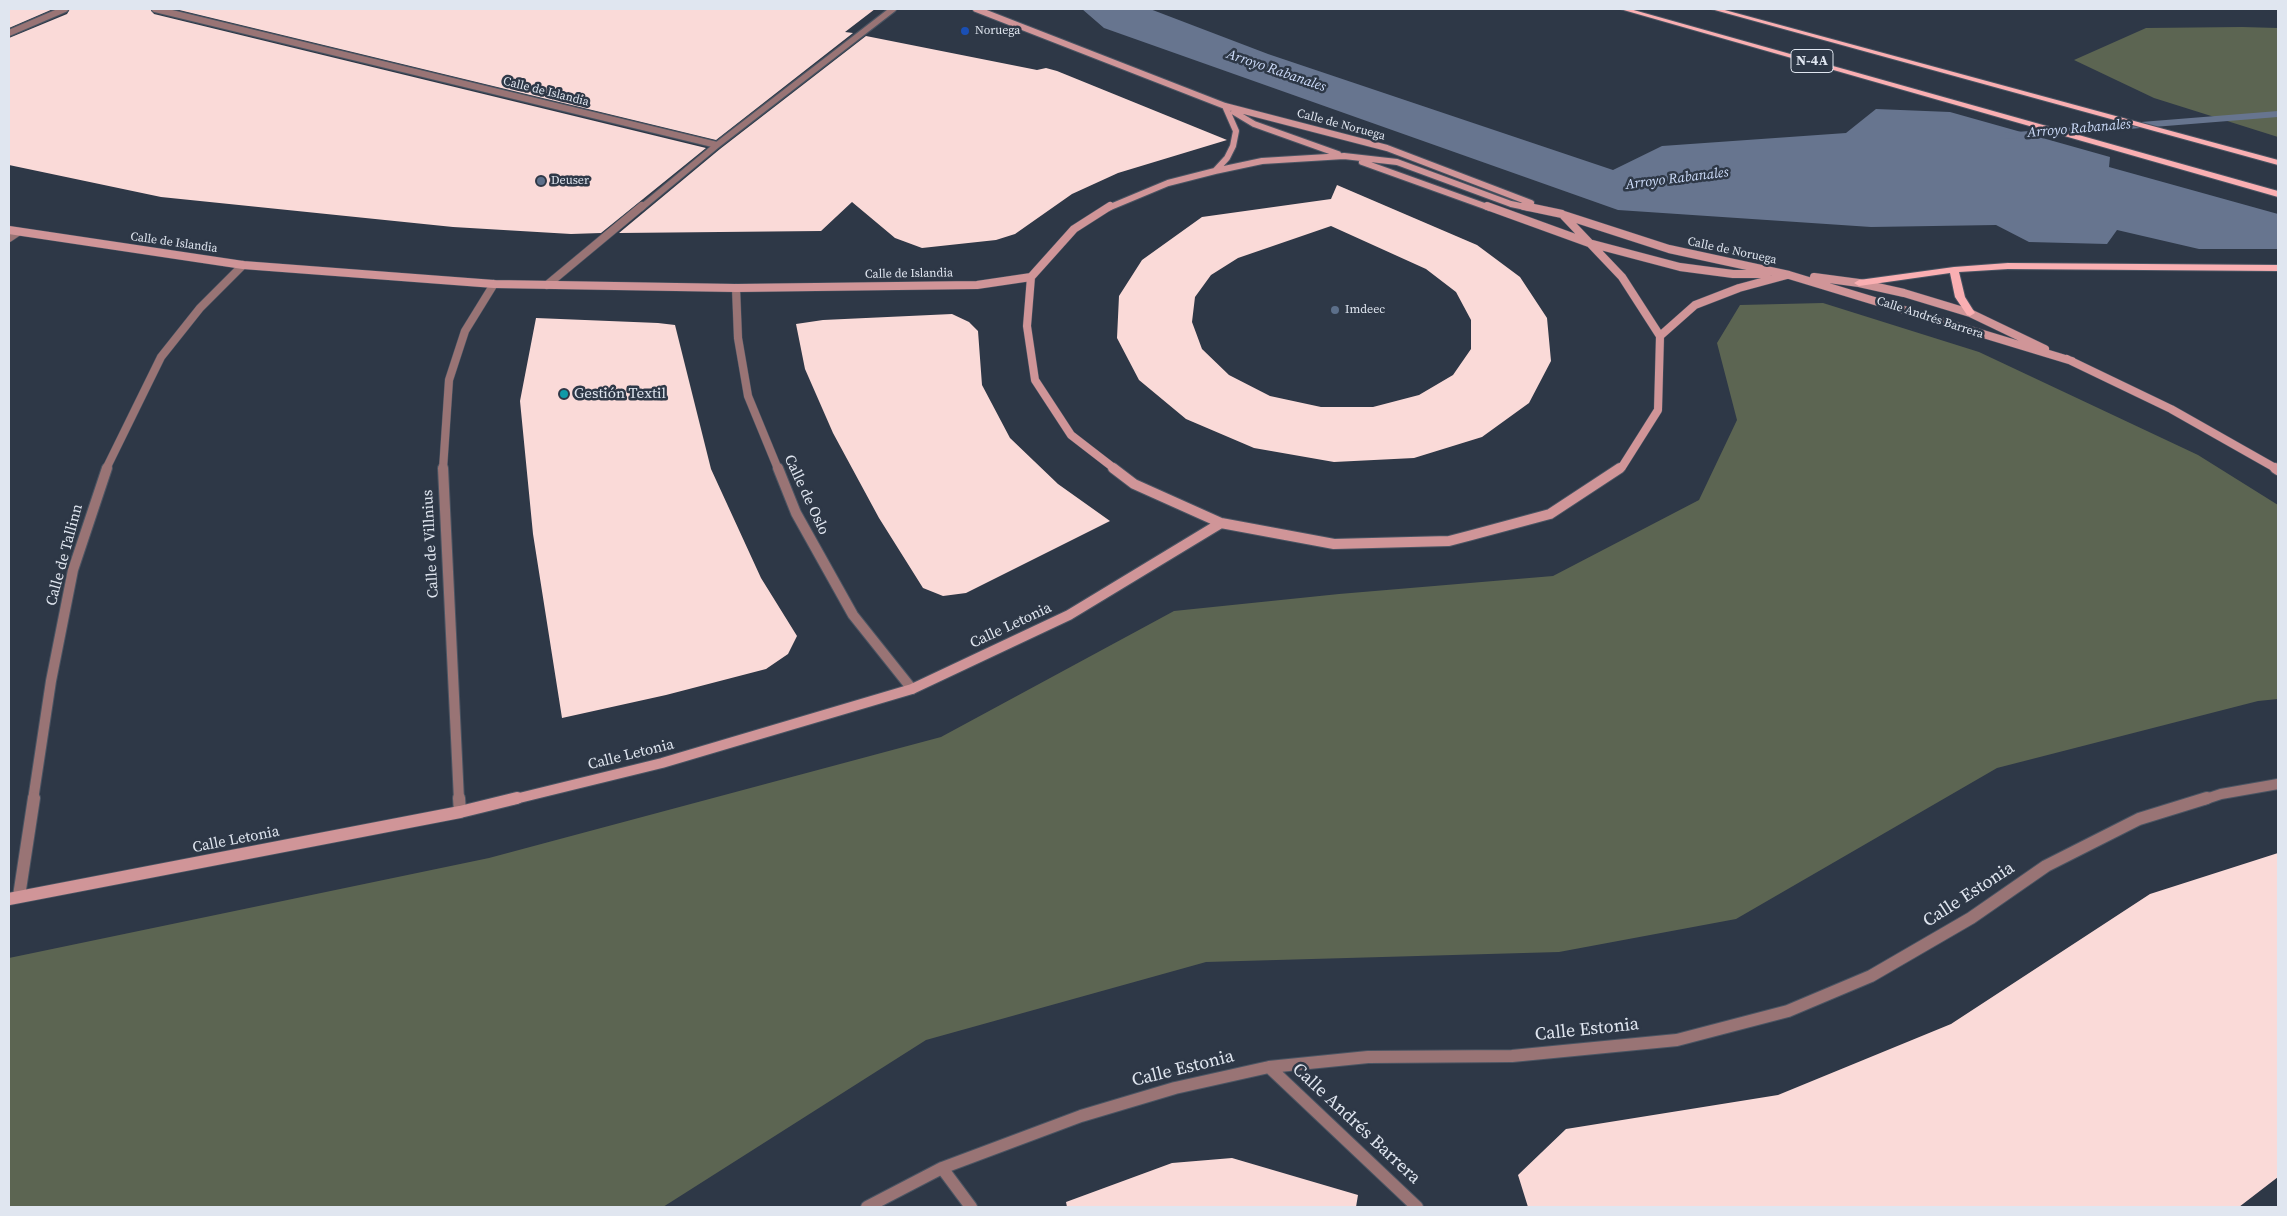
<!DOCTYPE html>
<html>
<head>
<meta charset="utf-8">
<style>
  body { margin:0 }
  #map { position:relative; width:2287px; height:1216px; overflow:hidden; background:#2e3847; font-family:"Source Serif 4",serif }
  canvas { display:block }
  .frame { position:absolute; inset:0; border:10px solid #e0e6f0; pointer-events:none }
</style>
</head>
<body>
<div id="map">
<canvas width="2287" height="1216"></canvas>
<div class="frame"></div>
</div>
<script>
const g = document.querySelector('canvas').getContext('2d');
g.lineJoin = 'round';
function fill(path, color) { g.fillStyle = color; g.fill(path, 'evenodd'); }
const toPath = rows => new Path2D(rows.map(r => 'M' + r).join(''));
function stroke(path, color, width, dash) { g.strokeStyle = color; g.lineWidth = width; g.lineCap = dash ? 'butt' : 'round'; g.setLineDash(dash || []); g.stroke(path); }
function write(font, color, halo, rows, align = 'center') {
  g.font = font + ' "Source Serif 4",serif'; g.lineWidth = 5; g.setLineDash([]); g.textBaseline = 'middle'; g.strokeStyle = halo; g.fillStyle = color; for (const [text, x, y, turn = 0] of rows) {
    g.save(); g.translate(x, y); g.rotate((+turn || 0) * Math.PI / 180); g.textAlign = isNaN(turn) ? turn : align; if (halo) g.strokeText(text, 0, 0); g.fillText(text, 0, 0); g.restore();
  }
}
fill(toPath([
  [2242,27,2278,28,2278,137,2154,98,2074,60,2146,28],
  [1823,303,1979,352,2198,455,2278,505,2278,699,2258,701,1997,768,1736,919,1559,952,1206,962,926,1040,663,1207,9,1207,9,958,489,858,941,737,1174,611,1339,594,1553,576,1699,500,1737,420,1717,343,1740,305]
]), '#5c6552');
fill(toPath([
  [1082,9,1150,9,1268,54,1613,170,1662,146,1846,133,1876,109,1950,112,2110,157,2109,167,2278,214,2278,249,2199,249,2117,230,2107,244,2029,242,1996,225,1871,227,1618,210,1104,28]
]), '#67758f');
fill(toPath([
  [2278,111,2278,117,2004,139,1999,136,2004,133,2278,111]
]), '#67758f');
fill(toPath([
  [9,9,53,9,9,28],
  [70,9,150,9,154,14,706,148,601,233,571,234,453,227,161,197,9,165,9,38,67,14],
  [175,9,875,9,845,32,853,33,716,140],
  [866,36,1037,70,1046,68,1057,71,1227,140,1118,173,1072,194,1015,234,996,240,922,248,895,238,852,202,821,231,619,233,720,149],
  [1337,185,1477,245,1520,277,1547,318,1551,361,1529,403,1482,437,1414,458,1334,462,1254,448,1186,419,1139,380,1117,338,1119,296,1142,260,1202,217,1331,199],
  [1331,226,1426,269,1456,292,1471,320,1471,349,1453,375,1419,395,1373,407,1321,407,1270,396,1229,375,1202,349,1192,322,1195,297,1211,275,1238,258],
  [952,314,969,322,978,331,982,385,1010,438,1058,484,1110,521,966,593,943,596,923,588,879,518,833,433,805,369,796,324,823,320],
  [536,318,658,323,675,325,711,469,761,578,797,636,788,654,766,669,666,695,562,718,533,534,520,401],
  [2278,853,2278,1177,2239,1207,1528,1207,1518,1175,1566,1129,1778,1095,1951,1024,2150,894],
  [1232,1158,1358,1195,1356,1207,1067,1207,1066,1202,1172,1163]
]), '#fadad8');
const streetFar3 = toPath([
  [155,9,717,145,641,208],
  [9,33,65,9],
  [717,145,893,9]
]);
const streetFar2 = toPath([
  [9,238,18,232],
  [547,285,642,206],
  [736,288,738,338,748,396,778,469],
  [106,469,161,357,200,308,243,265],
  [443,469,449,380,465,331,494,284]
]);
const streetFar1 = toPath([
  [443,468,459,800],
  [778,468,796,513,853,615,912,689],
  [33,800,51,681,73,570,107,468],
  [2203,800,2221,794,2278,784]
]);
const street = toPath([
  [459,798,460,812],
  [19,896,34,798],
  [1269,1067,1417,1207],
  [942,1168,971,1207],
  [867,1207,942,1168,1081,1116,1175,1088,1269,1067,1368,1057,1512,1056,1677,1040,1788,1011,1871,976,1971,918,2046,866,2139,819,2207,798]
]);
const secondaryFar3 = toPath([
  [976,9,1225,106,1387,148,1531,203],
  [1234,112,1254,124,1338,154],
  [1362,162,1490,208],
  [1215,171,1227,158,1233,146,1236,131,1225,106],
  [1108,208,1168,183,1215,171,1262,161,1344,156,1397,162,1511,204,1530,208]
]);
const secondaryFar2 = toPath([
  [1110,206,1074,229,1031,277,1027,326,1035,380,1071,435,1115,469],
  [1487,206,1589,243,1680,267,1733,274,1767,274],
  [1524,206,1562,214,1622,277,1660,336,1658,410,1622,467,1619,469],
  [1564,215,1669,249,1789,275,2072,361],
  [9,230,243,265,494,284,736,288,977,285,1031,277],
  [1814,277,1859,283,1904,293,1970,313,2045,349],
  [1660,336,1695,305,1739,288,1787,275],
  [2067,359,2171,409,2277,469]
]);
const secondaryFar1 = toPath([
  [1113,468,1134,484,1221,523,1334,544,1449,541,1472,535,1550,514,1620,468],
  [2275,468,2278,470],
  [511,800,662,763,912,689,1069,615,1221,523]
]);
const secondary = toPath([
  [9,899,460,812,517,798]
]);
const primary = toPath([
  [1620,9,1630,9,2278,191,2278,197,1620,9],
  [1711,9,1721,9,2278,160,2278,165,1711,9],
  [2008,263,2278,265,2278,271,2008,269,1959,272,1965,297,1975,313,1970,316,1967,315,1955,297,1950,273,1859,286,1854,283,1859,280,1954,267,2008,263]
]);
stroke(streetFar3, '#4a5462', 8);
stroke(streetFar2, '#4a5462', 9);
stroke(streetFar1, '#4a5462', 12);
stroke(street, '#4a5462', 14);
stroke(secondaryFar3, '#4a5462', 8);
stroke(secondaryFar2, '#4a5462', 9);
stroke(secondaryFar1, '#4a5462', 12);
stroke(secondary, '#4a5462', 14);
stroke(primary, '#4a5462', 2);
stroke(streetFar3, '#997475', 6);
stroke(streetFar2, '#997475', 8);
stroke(streetFar1, '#997475', 10);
stroke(street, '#997475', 12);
stroke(secondaryFar3, '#d09598', 6);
stroke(secondaryFar2, '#d09598', 8);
stroke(secondaryFar1, '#d09598', 10);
stroke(secondary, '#d09598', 12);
fill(primary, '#faafb2');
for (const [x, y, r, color] of [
  [965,31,5,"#1a4fb4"],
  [541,181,5,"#5c6f8a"],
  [1335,310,5,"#5c6f8a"],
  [564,394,5,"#0f9aa8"]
]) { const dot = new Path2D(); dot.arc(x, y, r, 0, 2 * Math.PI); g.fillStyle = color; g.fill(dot); stroke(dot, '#2e3847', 2); }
write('12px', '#e0e6f0', '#2e3847', [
  ["Noruega",975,31],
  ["Deuser",551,181],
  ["Imdeec",1345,310]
], 'left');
write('12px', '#e0e6f0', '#2e3847', [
  ["Calle de Islandia",546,92,14],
  ["Calle de Noruega",1341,125,15],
  ["Calle de Islandia",174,243,8],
  ["Calle de Noruega",1732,251,12],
  ["Calle de Islandia",909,274,-1],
  ["Calle Andrés Barrera",1930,318,18]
]);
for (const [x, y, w] of [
  [1812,61,42]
]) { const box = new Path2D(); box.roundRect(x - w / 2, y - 11.5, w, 23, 4); g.fillStyle = '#2e3847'; g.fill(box); stroke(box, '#e0e6f0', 1); }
write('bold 14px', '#e0e6f0', null, [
  ["N-4A",1812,61]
]);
write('italic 14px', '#cfdefc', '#2e3847', [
  ["Arroyo Rabanales",1276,71,19],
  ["Arroyo Rabanales",2079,129,-5],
  ["Arroyo Rabanales",1677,179,-7]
]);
write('15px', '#e0e6f0', '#2e3847', [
  ["Gestión Textil",574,394]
], 'left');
write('15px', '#e0e6f0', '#2e3847', [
  ["Calle de Oslo",806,495,65],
  ["Calle de Villnius",431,544,-93],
  ["Calle de Tallinn",65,555,-75],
  ["Calle Letonia",1011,626,-25],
  ["Calle Letonia",631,755,-14],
  ["Calle Letonia",236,840,-11]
]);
write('18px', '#e0e6f0', '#2e3847', [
  ["Calle Estonia",1969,895,-33],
  ["Calle Estonia",1587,1030,-6],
  ["Calle Estonia",1183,1069,-14],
  ["Calle Andrés Barrera",1356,1124,43]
]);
</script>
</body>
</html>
